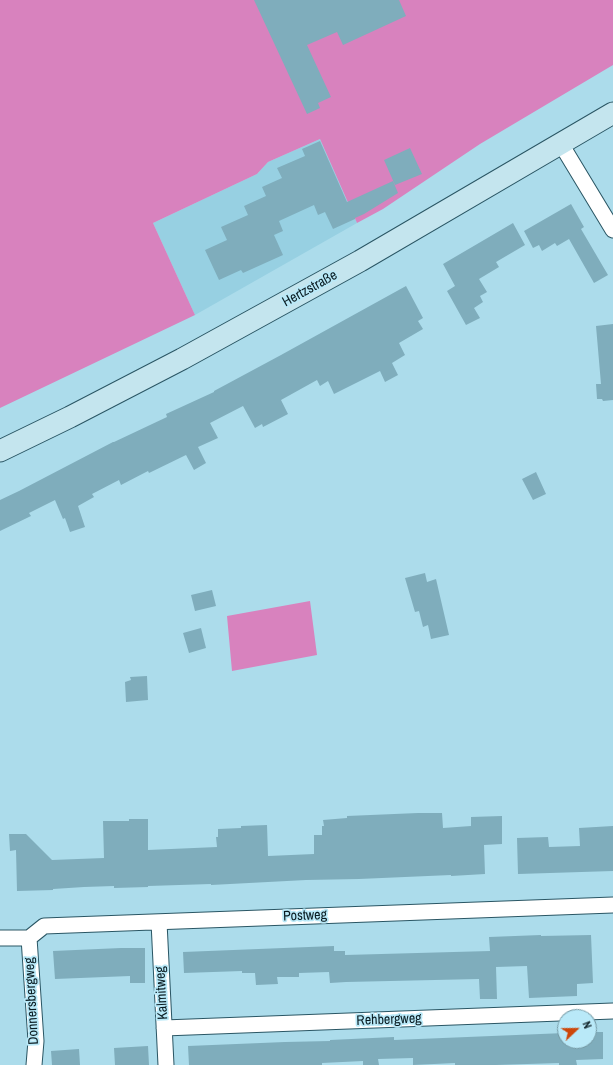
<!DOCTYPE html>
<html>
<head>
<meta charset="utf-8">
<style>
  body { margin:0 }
  #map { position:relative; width:613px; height:1065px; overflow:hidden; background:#acdceb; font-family:"Archivo Narrow",sans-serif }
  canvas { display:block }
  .north { position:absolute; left:557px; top:1009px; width:40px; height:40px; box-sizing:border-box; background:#b9e9f8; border:1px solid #7397a2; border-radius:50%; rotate:68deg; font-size:11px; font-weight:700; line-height:16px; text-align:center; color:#0a1c22 }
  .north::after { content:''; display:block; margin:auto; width:14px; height:18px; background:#cd470a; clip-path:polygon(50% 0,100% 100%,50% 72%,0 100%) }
</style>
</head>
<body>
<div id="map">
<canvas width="613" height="1065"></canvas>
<div class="north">N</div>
</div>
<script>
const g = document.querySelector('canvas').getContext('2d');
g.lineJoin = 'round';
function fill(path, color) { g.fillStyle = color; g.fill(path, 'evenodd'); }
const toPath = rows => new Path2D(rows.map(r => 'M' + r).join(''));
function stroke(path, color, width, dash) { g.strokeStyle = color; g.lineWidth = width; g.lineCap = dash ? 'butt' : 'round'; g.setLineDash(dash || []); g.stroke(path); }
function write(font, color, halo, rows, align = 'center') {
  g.font = font + ' "Archivo Narrow",sans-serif'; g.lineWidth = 3.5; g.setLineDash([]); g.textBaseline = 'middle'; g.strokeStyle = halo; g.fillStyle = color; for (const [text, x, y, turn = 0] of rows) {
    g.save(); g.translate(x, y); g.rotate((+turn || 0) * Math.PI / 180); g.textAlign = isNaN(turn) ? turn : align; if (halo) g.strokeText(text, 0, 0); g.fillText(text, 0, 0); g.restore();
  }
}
fill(toPath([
  [320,139,357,223,195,315,153,223,257,174,268,162]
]), '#97d0e2');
fill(toPath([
  [0,0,613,0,613,65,480,144,383,209,357,223,320,139,268,162,257,174,153,223,195,315,0,408],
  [310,601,317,655,232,671,227,616]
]), '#d882be');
fill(toPath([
  [254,0,399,0,406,16,343,45,337,32,307,45,331,97,318,103,320,108,307,114],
  [320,141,347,202,393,181,398,193,364,214,355,218,355,219,333,229,325,212,318,215,314,205,279,221,283,231,274,235,283,255,243,273,241,270,219,280,205,250,227,240,221,227,248,215,244,206,266,196,262,187,282,178,277,168,305,156,302,149],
  [410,148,422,174,395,185,384,160],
  [571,204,584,227,581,229,608,275,594,283,569,239,557,246,555,243,542,251,539,245,533,248,524,231],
  [513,223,525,245,496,262,499,267,479,279,487,292,480,296,483,302,474,308,480,318,466,325,447,291,455,286,443,264],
  [406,286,423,318,418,321,423,329,399,343,405,355,392,363,398,375,385,382,380,371,334,394,328,381,320,386,317,380,281,400,288,414,263,427,262,424,255,428,243,406,210,423,218,438,198,447,206,463,194,470,186,455,149,473,148,471,121,485,119,480,92,494,94,497,78,506,85,527,70,532,65,518,63,519,55,500,29,513,31,516,0,531,0,500,19,491,113,442,114,442,167,417,166,414,214,392,214,391,281,355],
  [613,324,613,400,603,401,602,399,597,399,596,384,601,384,596,326],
  [536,472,546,494,533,500,522,479],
  [425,573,427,582,436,579,449,635,431,639,428,625,423,627,419,611,415,612,405,578],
  [212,590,216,606,195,611,191,595],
  [201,628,206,648,189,653,183,633],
  [147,676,148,700,126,702,125,682,131,680,130,677],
  [418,813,442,813,443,828,471,826,471,817,502,816,502,844,484,845,485,874,451,876,451,875,359,879,306,880,211,885,211,884,148,886,148,887,114,888,114,886,84,887,53,889,53,890,17,891,16,850,10,851,9,834,26,834,52,860,104,858,103,821,129,821,129,819,148,819,148,850,217,847,216,837,218,837,218,829,241,828,241,826,267,825,268,856,314,854,314,835,322,835,322,826,324,826,323,820,347,818,347,816],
  [613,826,613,871,518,874,517,838,548,837,549,847,580,846,579,828],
  [541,935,541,936,591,935,593,983,577,984,577,996,529,998,527,966,496,967,497,999,480,999,479,979,346,982,330,983,329,972,299,973,299,977,277,977,278,984,256,985,255,973,242,973,242,971,184,973,183,952,334,946,334,951,345,951,345,955,490,951,489,937],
  [121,948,145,948,145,983,130,983,130,976,55,979,53,951],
  [589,1032,603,1032,603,1059,576,1060,577,1065,559,1065,559,1063,496,1065,455,1065,455,1063,413,1065,413,1058,378,1059,379,1065,363,1065,363,1061,322,1063,322,1065,189,1065,188,1046,285,1042,330,1041,330,1040,394,1037,394,1040,565,1033,565,1041,589,1041],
  [148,1046,149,1065,115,1065,114,1048],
  [79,1049,80,1065,52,1065,51,1051]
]), '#7fadbc');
const minor = toPath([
  [561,144,613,230],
  [159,922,166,1065],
  [0,938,29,938,44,926,613,905],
  [29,938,36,1041,34,1065],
  [164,1028,613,1011]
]);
const secondary = toPath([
  [0,451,70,417,182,359,360,261,613,113]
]);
stroke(minor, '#2a5664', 17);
stroke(secondary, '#2a5664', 23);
stroke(minor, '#fff', 15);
stroke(secondary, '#c4e5ee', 21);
write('14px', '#0a1c22', '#b9e9f8', [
  ["Hertzstraße",310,289,-29],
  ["Postweg",305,916,-2],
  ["Kalmitweg",162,993,-93],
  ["Donnersbergweg",32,1001,-93],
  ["Rehbergweg",389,1020,-2]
]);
</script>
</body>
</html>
